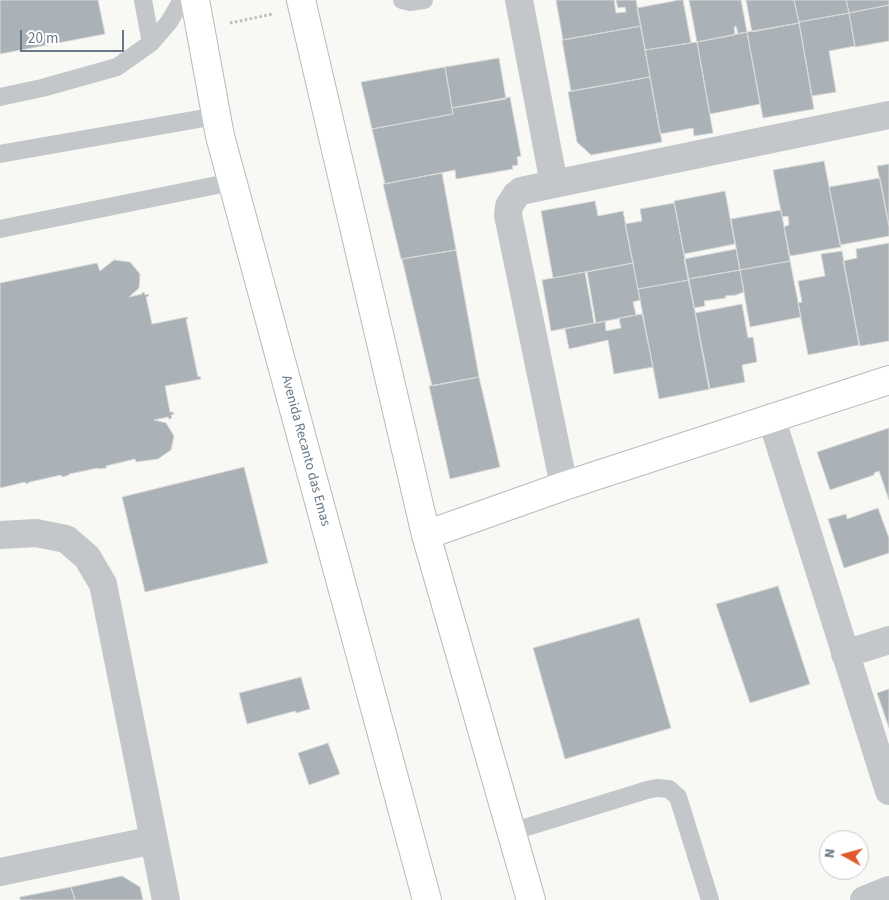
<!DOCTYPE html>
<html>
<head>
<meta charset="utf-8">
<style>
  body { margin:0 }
  #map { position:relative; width:889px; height:900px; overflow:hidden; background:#f8f8f5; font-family:"Source Sans 3",sans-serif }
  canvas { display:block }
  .north { position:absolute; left:819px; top:830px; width:50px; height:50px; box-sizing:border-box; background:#fff; border:1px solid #c2c9cf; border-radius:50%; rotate:277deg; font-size:14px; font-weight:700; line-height:20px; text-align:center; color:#677886 }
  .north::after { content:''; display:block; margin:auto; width:18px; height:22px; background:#e1582c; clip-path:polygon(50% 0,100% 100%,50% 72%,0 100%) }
  .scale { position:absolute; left:20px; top:30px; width:104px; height:22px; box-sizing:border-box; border:2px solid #677886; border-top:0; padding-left:6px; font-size:15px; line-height:18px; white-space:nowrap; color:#677886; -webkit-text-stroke:4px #fff; paint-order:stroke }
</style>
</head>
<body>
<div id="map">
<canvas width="889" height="900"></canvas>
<div class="north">N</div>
<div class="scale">20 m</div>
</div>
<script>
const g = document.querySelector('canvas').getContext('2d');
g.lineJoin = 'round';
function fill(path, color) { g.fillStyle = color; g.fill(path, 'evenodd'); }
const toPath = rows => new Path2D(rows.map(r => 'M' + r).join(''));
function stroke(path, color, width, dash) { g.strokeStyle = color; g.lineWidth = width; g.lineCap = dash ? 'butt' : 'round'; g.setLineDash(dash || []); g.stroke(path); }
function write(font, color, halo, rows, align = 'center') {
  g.font = font + ' "Source Sans 3",sans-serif'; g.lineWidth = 5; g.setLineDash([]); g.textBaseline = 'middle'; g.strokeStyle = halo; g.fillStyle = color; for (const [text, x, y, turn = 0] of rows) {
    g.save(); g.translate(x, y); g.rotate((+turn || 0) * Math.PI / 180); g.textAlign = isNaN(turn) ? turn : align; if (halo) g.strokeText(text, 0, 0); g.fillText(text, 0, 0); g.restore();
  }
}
const building = toPath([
  [0,0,98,0,105,34,0,54,0,0],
  [556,0,614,0,616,13,626,12,625,7,618,8,616,0,636,0,641,26,563,40,556,0],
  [679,0,683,0,691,43,645,50,637,8,679,0],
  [689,0,741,0,747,32,738,34,736,26,734,27,735,35,697,42,689,0],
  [746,0,794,0,799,23,752,32,746,0],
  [794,0,846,0,849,13,799,22,794,0],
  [846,0,889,0,889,5,849,13,846,0],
  [889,5,889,41,855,47,849,13,889,5],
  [849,13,855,46,829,51,836,92,812,96,799,22,849,13],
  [799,23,814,109,763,118,747,32,799,23],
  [641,26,650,77,571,91,562,40,641,26],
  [747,32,760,104,710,114,697,42,747,32],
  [697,42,713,133,694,136,693,128,660,134,645,50,697,42],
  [499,58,506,99,452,108,445,67,499,58],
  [445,67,453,114,372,129,361,82,445,67],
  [650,77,662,142,591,155,577,142,568,92,650,77],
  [510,97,521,156,517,157,518,165,512,166,513,169,456,179,455,170,385,184,372,129,453,114,452,108,510,97],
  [824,161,841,247,790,256,784,227,789,225,788,216,782,217,773,170,824,161],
  [889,164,889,226,877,166,889,164],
  [442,173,456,250,401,259,383,184,442,173],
  [880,178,889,226,889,236,840,245,829,187,880,178],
  [725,191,735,244,684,254,674,201,725,191],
  [595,201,598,216,623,211,633,263,553,278,541,211,595,201],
  [674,203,689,280,638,289,625,224,642,221,640,209,674,203],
  [781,210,790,261,740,270,731,219,781,210],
  [889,243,889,341,860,346,843,261,857,258,856,249,889,243],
  [736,249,740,270,688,279,684,259,736,249],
  [456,250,479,377,432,386,402,259,456,250],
  [842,251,859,345,808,355,798,303,802,302,798,281,825,276,821,254,842,251],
  [114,260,130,262,140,274,139,288,129,297,142,294,142,293,144,292,145,295,148,294,149,296,146,297,152,324,187,317,188,319,186,319,198,377,200,376,201,379,165,386,170,412,173,412,174,414,171,415,172,418,169,419,168,417,154,420,166,423,174,436,171,450,158,459,136,462,135,459,106,466,107,468,98,469,98,468,69,474,69,475,62,477,61,475,30,482,26,484,25,482,0,488,0,283,97,263,100,271,114,260],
  [790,261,801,317,750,327,740,270,790,261],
  [633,263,640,300,633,302,636,315,596,323,587,272,633,263],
  [740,270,744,292,733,296,734,295,725,296,726,298,704,301,705,306,694,308,688,279,740,270],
  [585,272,594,323,551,331,542,280,585,272],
  [689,280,710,389,659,399,638,289,689,280],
  [742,304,748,338,753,337,757,362,742,365,745,382,709,389,695,313,742,304],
  [642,314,653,367,614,374,608,340,569,349,565,329,605,321,606,331,621,328,619,318,642,314],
  [479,377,500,467,450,479,429,386,479,377],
  [889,428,889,500,879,471,874,473,874,475,830,490,817,452,889,428],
  [244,467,268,563,145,592,122,497,244,467],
  [878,508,889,538,889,553,844,568,828,519,846,514,847,519,878,508],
  [778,586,810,684,750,703,716,604,778,586],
  [639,618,671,728,565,759,533,648,639,618],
  [301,677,310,709,296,713,295,711,247,724,239,693,301,677],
  [889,689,889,728,877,693,889,689],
  [328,743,340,774,309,785,298,753,328,743],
  [122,876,140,887,143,900,75,900,71,887,122,876],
  [71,887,75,900,20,900,20,897,71,887]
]);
fill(building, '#aab2b8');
stroke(building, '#d9d9d7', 1);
const secondary = toPath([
  [195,0,220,136,427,900],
  [301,0,426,535,531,900],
  [426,535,564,486,889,380]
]);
stroke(secondary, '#b5bbbf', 30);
stroke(toPath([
  [230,23,273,14]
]), '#bdbfc2', 3, [2.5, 2.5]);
stroke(toPath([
  [143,0,151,43],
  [402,0,410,2,424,0],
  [0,97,42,88,117,67,151,43,169,22,182,0],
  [0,154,216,116],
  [0,229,232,182],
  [511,832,647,790,657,788,669,789,678,797,710,900]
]), '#c3c7ca', 18);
stroke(toPath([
  [519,0,554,184,521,191,516,195,509,206,508,215,564,486],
  [554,184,889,115],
  [771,417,889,791],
  [0,535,36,533,66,539,87,557,103,584,166,900],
  [845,654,889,640],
  [0,872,154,840],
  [864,900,889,890]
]), '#c3c7ca', 28);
stroke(secondary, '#fff', 28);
write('14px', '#677886', '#fff', [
  ["Avenida Recanto das Emas",305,451,75]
]);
</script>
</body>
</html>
